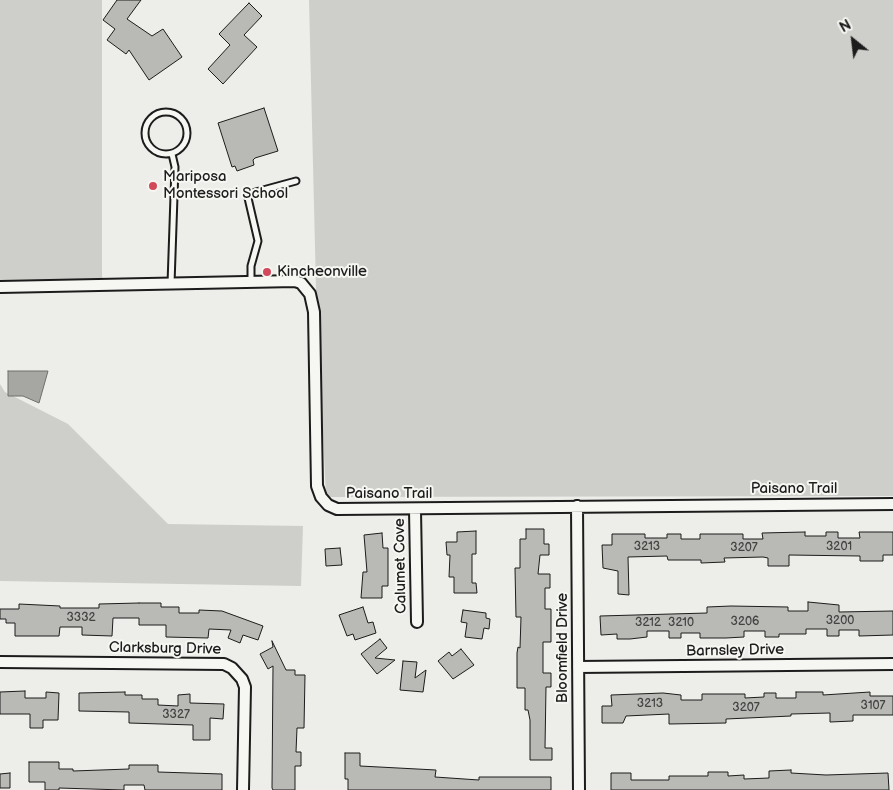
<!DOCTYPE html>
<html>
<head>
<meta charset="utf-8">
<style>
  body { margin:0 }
  #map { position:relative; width:893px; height:790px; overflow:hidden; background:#edede9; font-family:"Balsamiq Sans",sans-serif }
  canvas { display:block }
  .north { position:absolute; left:828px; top:15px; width:50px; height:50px; -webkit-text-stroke:4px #f6f6f2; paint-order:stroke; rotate:331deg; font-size:14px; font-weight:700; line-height:20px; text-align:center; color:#1c1c1c }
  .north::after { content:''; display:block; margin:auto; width:18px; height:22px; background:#1c1c1c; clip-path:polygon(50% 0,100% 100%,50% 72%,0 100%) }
</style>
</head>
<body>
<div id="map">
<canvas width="893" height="790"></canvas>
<div class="north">N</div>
</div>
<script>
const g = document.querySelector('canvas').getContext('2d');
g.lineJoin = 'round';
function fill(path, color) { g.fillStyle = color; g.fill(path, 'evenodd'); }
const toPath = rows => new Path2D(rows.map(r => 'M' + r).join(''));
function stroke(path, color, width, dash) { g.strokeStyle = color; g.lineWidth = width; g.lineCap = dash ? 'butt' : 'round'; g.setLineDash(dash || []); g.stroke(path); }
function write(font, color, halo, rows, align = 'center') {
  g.font = font + ' "Balsamiq Sans",sans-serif'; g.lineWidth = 4; g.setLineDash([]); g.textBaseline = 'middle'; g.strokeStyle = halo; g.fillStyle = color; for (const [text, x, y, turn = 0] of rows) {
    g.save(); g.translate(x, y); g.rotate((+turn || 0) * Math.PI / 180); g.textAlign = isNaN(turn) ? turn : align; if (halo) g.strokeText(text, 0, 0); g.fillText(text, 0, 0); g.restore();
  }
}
fill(toPath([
  [0,0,102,0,102,276,105,285,0,287],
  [309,0,893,0,893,496,326,497,316,288],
  [0,384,5,392,68,424,168,524,303,526,301,586,0,581]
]), '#cececb');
const water = toPath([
  [8,371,48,371,39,403,23,396,8,396,8,371]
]);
fill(water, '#a6a6a3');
stroke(water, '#6f6f6d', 1);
const building = toPath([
  [117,0,141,0,127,19,152,36,163,29,182,57,149,80,129,50,126,54,107,40,115,29,103,20,117,0],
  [249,3,262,16,244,35,257,47,223,84,208,69,230,45,219,34,249,3],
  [264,108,278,151,255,158,253,160,254,165,237,171,235,166,232,167,218,123,264,108],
  [526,529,544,529,544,544,549,544,549,555,540,555,538,574,550,574,550,588,545,588,545,609,551,609,551,642,543,642,543,673,551,673,551,687,546,687,545,748,552,748,552,760,530,760,530,720,528,710,525,710,525,688,517,688,517,653,518,647,520,648,521,617,516,617,515,568,520,568,520,539,526,539,526,529],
  [476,531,476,554,472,554,472,583,476,583,477,593,454,593,454,577,449,577,450,555,447,555,446,542,457,542,457,532,476,531],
  [805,532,805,536,826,536,826,532,838,532,838,538,860,538,859,532,893,532,893,555,883,555,883,561,860,561,860,556,789,555,789,566,768,566,768,558,763,557,724,558,725,562,701,563,701,560,668,560,667,556,628,557,629,595,618,594,618,571,603,568,602,545,612,545,612,534,645,534,645,538,667,538,667,534,681,534,681,539,700,539,700,534,743,534,743,539,763,539,762,533,805,532],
  [382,533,383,548,388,548,388,586,382,586,382,598,361,598,363,572,367,572,364,535,382,533],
  [340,548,342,565,326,566,325,549,340,548],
  [808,602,839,605,839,612,893,611,893,635,859,636,859,630,839,630,839,636,827,636,827,629,806,629,806,634,779,634,779,637,765,637,765,631,744,631,744,637,726,638,700,638,700,633,681,633,681,638,669,638,669,631,647,631,647,637,630,639,617,639,617,634,601,635,600,616,707,613,707,607,731,606,788,607,788,611,808,611,808,602],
  [139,603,161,603,161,607,179,607,179,613,199,613,199,610,222,611,263,626,258,640,243,635,240,643,228,638,231,630,209,629,208,638,166,637,166,625,139,625,139,618,113,618,112,636,82,635,82,627,60,627,59,636,15,636,15,623,6,623,6,619,0,619,0,609,19,609,19,604,60,606,60,608,99,608,99,604,139,603],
  [363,607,368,623,373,622,376,633,355,640,353,634,347,636,339,615,363,607],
  [463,610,486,613,486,618,490,619,489,629,484,628,482,639,465,637,467,623,461,622,463,610],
  [380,639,387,648,375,658,395,660,377,674,361,654,380,639],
  [272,641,286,670,295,670,295,675,305,675,304,728,297,728,296,752,301,752,301,766,295,766,295,790,273,790,272,788,273,666,268,669,260,654,273,647,272,641],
  [461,649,474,665,453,679,438,661,449,652,452,656,461,649],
  [403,661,417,662,415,678,426,670,423,692,400,690,403,661],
  [25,691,25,698,46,698,46,692,59,693,58,720,43,720,43,728,30,728,30,714,0,714,0,692,25,691],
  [125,692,125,695,142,695,142,699,158,699,158,705,178,706,178,695,190,694,190,703,224,704,223,719,210,718,210,740,193,740,193,725,129,723,129,712,79,711,79,693,125,692],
  [796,692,823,692,823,695,870,692,870,696,893,696,893,715,853,715,853,721,830,722,830,713,791,714,791,716,726,719,726,723,669,724,669,714,626,716,623,723,602,723,602,706,612,706,611,695,663,693,681,695,681,700,702,700,702,694,745,694,745,698,764,697,764,693,776,693,776,698,796,698,796,692],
  [345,753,360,753,360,766,436,770,435,777,479,780,479,777,551,777,551,790,348,790,348,779,345,779,345,753],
  [29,762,59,762,59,769,73,769,73,771,129,769,129,765,158,765,158,772,222,774,222,790,145,790,144,785,124,785,124,790,59,788,59,790,45,790,45,782,29,782,29,762],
  [791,770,791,773,826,775,888,773,889,790,611,790,611,773,631,773,631,780,669,780,669,776,708,776,708,772,728,772,728,776,744,775,744,779,769,778,769,771,791,770],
  [10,773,10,788,0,788,0,774,10,773]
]);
fill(building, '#b9b9b6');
stroke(building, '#1c1c1c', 1);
const lane = toPath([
  '145 133a21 21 0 1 1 42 0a21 21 0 1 1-42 0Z',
  [251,282,251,266,258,241,248,198,252,193,296,181],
  [171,284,175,167,172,154]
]);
const street = toPath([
  [0,287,295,281,301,283,310,294,314,312,317,486,321,497,328,505,337,509,893,504],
  [577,506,579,790],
  [415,510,417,622],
  [0,662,224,664,232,668,242,679,245,687,243,790],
  [578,667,893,664]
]);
stroke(lane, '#1c1c1c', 9);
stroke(street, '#1c1c1c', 14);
stroke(lane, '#f6f6f2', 5);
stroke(street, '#f6f6f2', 10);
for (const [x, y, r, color] of [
  [153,186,5,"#d1495b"],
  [267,272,5,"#d1495b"]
]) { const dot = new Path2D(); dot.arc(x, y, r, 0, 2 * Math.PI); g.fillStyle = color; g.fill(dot); stroke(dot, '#f6f6f2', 2); }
write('12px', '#434342', null, [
  ["3213",647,547],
  ["3201",839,547],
  ["3207",744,548],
  ["3332",81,618],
  ["3200",840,621],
  ["3206",745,622],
  ["3212",648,623],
  ["3210",681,623],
  ["3213",650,704],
  ["3107",873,706],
  ["3207",746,708],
  ["3327",176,715]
]);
write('15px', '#1c1c1c', '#f6f6f2', [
  ["Mariposa",163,177],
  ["Montessori School",163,194],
  ["Kincheonville",277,272]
], 'left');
write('15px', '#1c1c1c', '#f6f6f2', [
  ["Paisano Trail",794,489],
  ["Paisano Trail",389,494],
  ["Calumet Cove",401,566,-91],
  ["Bloomfield Drive",563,648,-90],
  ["Clarksburg Drive",165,649,1],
  ["Barnsley Drive",735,651,-1]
]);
</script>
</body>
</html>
